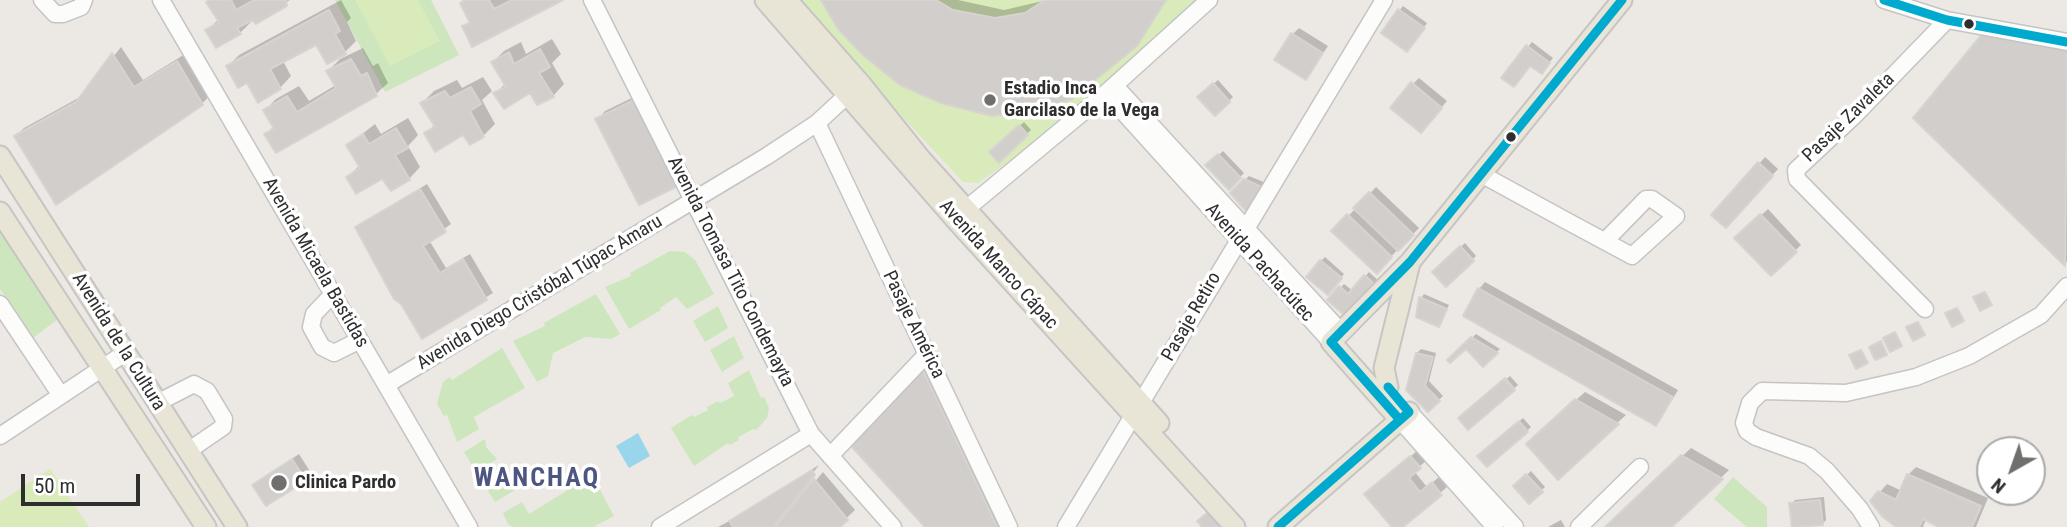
<!DOCTYPE html>
<html>
<head>
<meta charset="utf-8">
<style>
  body { margin:0 }
  #map { position:relative; width:2067px; height:527px; overflow:hidden; background:#ece8e4; font-family:"Roboto Condensed",sans-serif }
  canvas { display:block }
  .north { position:absolute; left:1976px; top:436px; width:70px; height:70px; box-sizing:border-box; background:#fff; border:2px solid #ababab; border-radius:50%; rotate:220deg; font-size:19px; font-weight:700; line-height:28px; text-align:center; color:#2e2e2e }
  .north::after { content:''; display:block; margin:auto; width:24px; height:32px; background:#706f6e; clip-path:polygon(50% 0,100% 100%,50% 72%,0 100%) }
  .scale { position:absolute; left:21px; top:474px; width:119px; height:32px; box-sizing:border-box; border:4px solid #2e2e2e; border-top:0; padding-left:9px; font-size:21px; line-height:24px; white-space:nowrap; color:#2e2e2e; -webkit-text-stroke:5px #fff; paint-order:stroke }
</style>
</head>
<body>
<div id="map">
<canvas width="2067" height="527"></canvas>
<div class="north">N</div>
<div class="scale">50 m</div>
</div>
<script>
const g = document.querySelector('canvas').getContext('2d');
g.lineJoin = 'round';
function fill(path, color) { g.fillStyle = color; g.fill(path, 'evenodd'); }
const toPath = rows => new Path2D(rows.map(r => 'M' + r).join(''));
function stroke(path, color, width, dash) { g.strokeStyle = color; g.lineWidth = width; g.lineCap = dash ? 'butt' : 'round'; g.setLineDash(dash || []); g.stroke(path); }
function write(font, color, halo, rows, align = 'center') {
  g.font = font + ' "Roboto Condensed",sans-serif'; g.lineWidth = 7; g.setLineDash([]); g.textBaseline = 'middle'; g.strokeStyle = halo; g.fillStyle = color; for (const [text, x, y, turn = 0] of rows) {
    g.save(); g.translate(x, y); g.rotate((+turn || 0) * Math.PI / 180); g.textAlign = isNaN(turn) ? turn : align; if (halo) g.strokeText(text, 0, 0); g.fillText(text, 0, 0); g.restore();
  }
}
fill(toPath([
  [335,0,431,0,459,55,385,92],
  [0,227,58,319,33,338,0,289],
  [670,251,685,252,695,260,714,294,687,309,676,297,660,308,661,310,629,329,605,287,631,276,630,273],
  [596,294,620,334,611,339,585,337,553,353,548,376,537,382,513,341,545,326,544,323],
  [718,306,728,328,705,342,693,321],
  [734,336,744,358,722,372,710,350],
  [502,348,525,388,474,417,479,429,457,442,447,415,444,416,437,404,443,382,450,377,452,380],
  [749,370,761,398,764,397,769,408,767,418,756,430,753,429,738,437,739,440,730,445,728,443,694,466,671,428,692,415,694,417,708,410,707,407,718,401,720,403,734,396,728,383],
  [485,439,486,447,497,459,476,472,464,452],
  [503,471,515,490,495,502,483,483],
  [592,475,614,516,593,527,513,527,508,524,503,513,522,502,529,514],
  [1733,477,1767,507,1767,527,1747,527,1714,499]
]), '#cee6be');
fill(toPath([
  [355,0,418,0,440,41,390,66],
  [794,0,1206,0,1078,112,978,183,963,182],
  [50,469,89,527,0,527,0,502]
]), '#d9eabb');
fill(toPath([
  [638,433,650,456,629,468,616,446]
]), '#99d6ec');
fill(toPath([
  [210,0,290,0,254,19,240,33,216,46,207,30,219,19],
  [341,0,351,18,347,22,356,41,345,52,316,42,283,61,291,76,280,88,228,66,239,55],
  [465,0,559,0,465,27,471,20,462,3],
  [825,0,958,0,1004,10,1047,0,1167,0,1136,45],
  [1403,6,1427,23,1411,46,1383,32],
  [1299,28,1328,46,1306,78,1293,34],
  [552,39,561,54,552,63,564,84,553,96,530,91,496,93,506,83,493,62,504,51,521,42,526,54],
  [2067,39,2067,262,2065,263,1915,118],
  [1532,42,1553,58,1545,68,1531,64,1504,77],
  [121,47,143,80,185,54,210,95,202,104,16,136,24,128,82,96],
  [363,48,373,66,378,63,388,83,376,94,277,151,266,134,274,126,265,110,276,99,299,86,309,101,336,85,328,71,340,59],
  [483,77,492,91,482,100,495,124,483,136,427,133,435,124,422,103,434,91,457,80,462,88],
  [1419,78,1447,101,1427,125,1413,84],
  [1218,80,1233,97,1215,114,1199,97],
  [642,93,685,176,597,120,605,111],
  [408,118,418,135,408,146,420,167,409,179,348,177,360,165,348,145,375,124,381,134],
  [1024,122,1031,130,999,160,992,152],
  [1223,151,1244,173,1229,188,1208,165],
  [1765,157,1778,169,1732,220,1759,164],
  [1249,176,1266,183,1251,206,1232,193],
  [427,184,451,224,429,240,446,268,470,254,493,293,422,336,357,227],
  [1376,187,1419,228,1377,271,1334,231],
  [1768,209,1801,245,1771,274,1737,238],
  [1465,243,1476,256,1447,284,1435,272],
  [1325,257,1344,274,1332,289,1321,261],
  [1369,272,1380,282,1349,317,1330,300,1344,284,1353,291],
  [1485,282,1678,390,1662,417,1656,424,1479,289],
  [1424,294,1449,305,1438,325,1421,298],
  [1476,334,1500,349,1483,364,1466,346,1449,360],
  [1421,349,1436,353,1429,381,1443,396,1428,410,1417,353],
  [931,362,1009,527,927,527,853,446],
  [1510,376,1518,385,1468,427,1465,414],
  [1585,392,1626,415,1558,477,1536,436],
  [1523,418,1531,427,1527,431,1483,452],
  [1691,448,1729,470,1670,527,1607,527],
  [1417,451,1426,461,1414,471,1427,487,1439,477,1447,487,1401,527,1394,527,1373,488],
  [299,454,311,473,305,479,254,485],
  [819,465,772,527,718,527,735,518],
  [1916,467,1988,498,1976,527,1941,527,1926,519,1923,527,1899,527,1879,493,1887,484,1902,491,1908,475],
  [1531,471,1545,487,1529,502,1515,486],
  [823,472,855,510,837,527,777,527],
  [1824,497,1826,520,1822,524,1791,504,1795,500],
  [1561,520,1565,527,1548,527]
]), '#0003');
const building = toPath([
  [209,0,231,0,236,10,254,0,286,0,287,6,256,24,252,20,237,28,241,34,216,48,205,30,219,22,206,2,209,0],
  [465,0,489,0,494,9,512,0,563,0,472,47,462,26,470,23,460,3,465,0],
  [821,0,936,0,953,10,995,18,1025,13,1045,0,1166,0,1137,46,1072,99,1035,111,992,116,941,103,900,85,864,56,838,29,821,0],
  [1398,9,1425,28,1407,52,1381,33,1398,9],
  [329,10,340,31,335,34,346,54,327,64,316,45,270,69,281,89,258,103,247,83,238,88,226,66,329,10],
  [1291,33,1323,53,1306,80,1274,60,1291,33],
  [1983,33,2067,47,2065,266,1913,118,1983,33],
  [1526,45,1550,63,1542,74,1530,66,1514,87,1501,78,1526,45],
  [540,49,550,67,539,73,554,97,537,105,530,93,504,109,493,93,506,87,491,62,509,52,514,64,540,49],
  [112,53,134,87,177,61,203,105,56,205,14,136,76,102,112,53],
  [351,59,361,76,367,73,377,96,276,153,264,134,274,129,263,110,287,96,297,112,336,88,326,71,351,59],
  [1411,82,1442,108,1421,133,1390,108,1411,82],
  [1213,83,1230,102,1215,116,1197,97,1213,83],
  [471,87,481,104,470,111,484,137,470,145,463,135,435,152,424,133,435,127,420,103,445,91,450,98,471,87],
  [634,100,678,186,639,205,595,119,634,100],
  [1019,125,1028,135,999,163,989,152,1019,125],
  [396,128,408,148,395,155,410,180,391,191,382,179,356,194,346,177,360,168,346,145,363,134,369,144,396,128],
  [1218,154,1241,178,1229,190,1205,165,1218,154],
  [1758,162,1773,176,1726,228,1711,215,1758,162],
  [1244,179,1264,188,1247,212,1230,193,1244,179],
  [420,189,446,232,423,246,440,273,463,259,487,300,422,339,401,304,394,299,355,227,420,189],
  [1369,192,1414,235,1398,251,1353,208,1369,192],
  [1347,214,1392,257,1377,274,1331,231,1347,214],
  [1760,214,1797,252,1771,276,1734,238,1760,214],
  [1460,246,1474,261,1446,287,1432,272,1460,246],
  [1320,260,1342,278,1328,295,1306,277,1320,260],
  [1364,275,1378,287,1349,319,1327,300,1339,286,1348,294,1364,275],
  [1478,288,1673,397,1656,426,1463,316,1478,288],
  [1985,292,1992,305,1980,311,1973,297,1985,292],
  [1419,297,1447,309,1439,327,1416,317,1419,297],
  [1957,308,1964,321,1952,327,1945,313,1957,308],
  [1918,322,1925,335,1913,341,1906,327,1918,322],
  [1895,332,1902,346,1890,352,1883,338,1895,332],
  [1471,337,1498,353,1483,367,1466,349,1450,363,1447,360,1471,337],
  [1881,341,1887,355,1875,360,1869,347,1881,341],
  [1861,350,1868,363,1856,369,1849,355,1861,350],
  [1416,353,1433,357,1425,386,1440,401,1428,412,1406,390,1416,353],
  [922,368,997,527,925,527,851,446,922,368],
  [1505,378,1515,390,1468,430,1458,418,1505,378],
  [1575,399,1619,424,1558,480,1526,444,1575,399],
  [1519,421,1528,432,1487,467,1477,456,1519,421],
  [1681,455,1723,479,1672,527,1605,527,1681,455],
  [1410,456,1421,468,1409,478,1420,492,1432,482,1442,495,1403,527,1392,527,1364,494,1410,456],
  [292,459,306,481,266,506,252,485,292,459],
  [812,470,815,475,773,527,733,527,729,521,812,470],
  [1526,474,1543,492,1529,504,1513,486,1526,474],
  [1907,474,1981,506,1972,527,1939,527,1923,519,1919,527,1896,527,1883,517,1870,501,1878,491,1896,500,1907,474],
  [814,479,848,520,840,527,775,527,814,479],
  [1820,500,1823,525,1792,527,1789,503,1820,500],
  [1212,509,1226,527,1202,527,1197,521,1212,509]
]);
fill(building, '#d1cecb');
stroke(building, '#d7d4d0', 2);
const minor = toPath([
  [42,0,55,14,63,14,81,7,84,0],
  [161,0,469,527],
  [592,0,811,434,893,527],
  [1884,0,1947,20,2067,42],
  [1115,86,1341,332],
  [1106,93,1331,342],
  [817,123,1009,527],
  [1481,174,1565,220,1632,256,1676,216,1652,199,1646,199,1605,241],
  [959,215,1106,93,1209,0],
  [333,294,314,314,311,327,322,347,334,353,360,340],
  [0,304,60,394],
  [1925,309,1797,179,1796,170,1855,115,1947,20],
  [386,385,767,156,817,123,856,87],
  [157,403,194,384,207,391,224,419,223,427,188,451],
  [1409,412,1515,527],
  [1400,420,1495,527],
  [0,436,125,353],
  [830,456,927,354],
  [660,527,811,434],
  [1066,527,1384,0],
  [1579,527,1640,467],
  [1871,527,1860,509,1827,471,1809,456,1756,437,1747,431,1744,423,1750,403,1762,391,1846,393,1916,377,1969,356,2041,315,2067,286]
]);
const major = toPath([
  [765,0,955,219,1235,527],
  [787,0,860,83,920,158,1159,423],
  [0,156,237,527],
  [0,212,206,527],
  [1388,387,1384,368,1410,263],
  [1400,420,1331,342,1410,262,1622,0],
  [1278,527,1409,412]
]);
stroke(minor, '#c5c4c5', 19);
stroke(major, '#c6c5c4', 23);
stroke(minor, '#fcfcfb', 16);
stroke(major, '#e8e4d6', 19);
stroke(toPath([
  [1884,0,1947,20,2067,42],
  [1400,420,1331,342,1410,262,1622,0],
  [1278,527,1409,412,1388,387]
]), '#00a9ce', 9);
for (const [x, y, r, color] of [
  [1969,24,6,"#2e2e2e"],
  [990,100,7,"#706f6e"],
  [1511,137,6,"#2e2e2e"],
  [279,483,9,"#706f6e"]
]) { const dot = new Path2D(); dot.arc(x, y, r, 0, 2 * Math.PI); g.fillStyle = color; g.fill(dot); stroke(dot, '#fff', 2.5); }
write('bold 19px', '#2e2e2e', '#fff', [
  ["Estadio Inca",1004,89],
  ["Garcilaso de la Vega",1004,111],
  ["Clinica Pardo",295,483]
], 'left');
write('19px', '#2e2e2e', '#fff', [
  ["Pasaje Zavaleta",1849,118,-44],
  ["Avenida Micaela Bastidas",315,263,60],
  ["Avenida Pachacútec",1259,263,48],
  ["Avenida Manco Cápac",998,265,48],
  ["Avenida Tomasa Tito Condemayta",730,272,63],
  ["Avenida Diego Cristóbal Túpac Amaru",540,293,-31],
  ["Pasaje Retiro",1192,317,-60],
  ["Pasaje América",913,325,64],
  ["Avenida de la Cultura",118,342,58]
]);
g.letterSpacing = '2px';
write('bold 26px', '#4d5680', '#fff', [
  ["WANCHAQ",537,479]
]);
g.letterSpacing = '0px';
</script>
</body>
</html>
